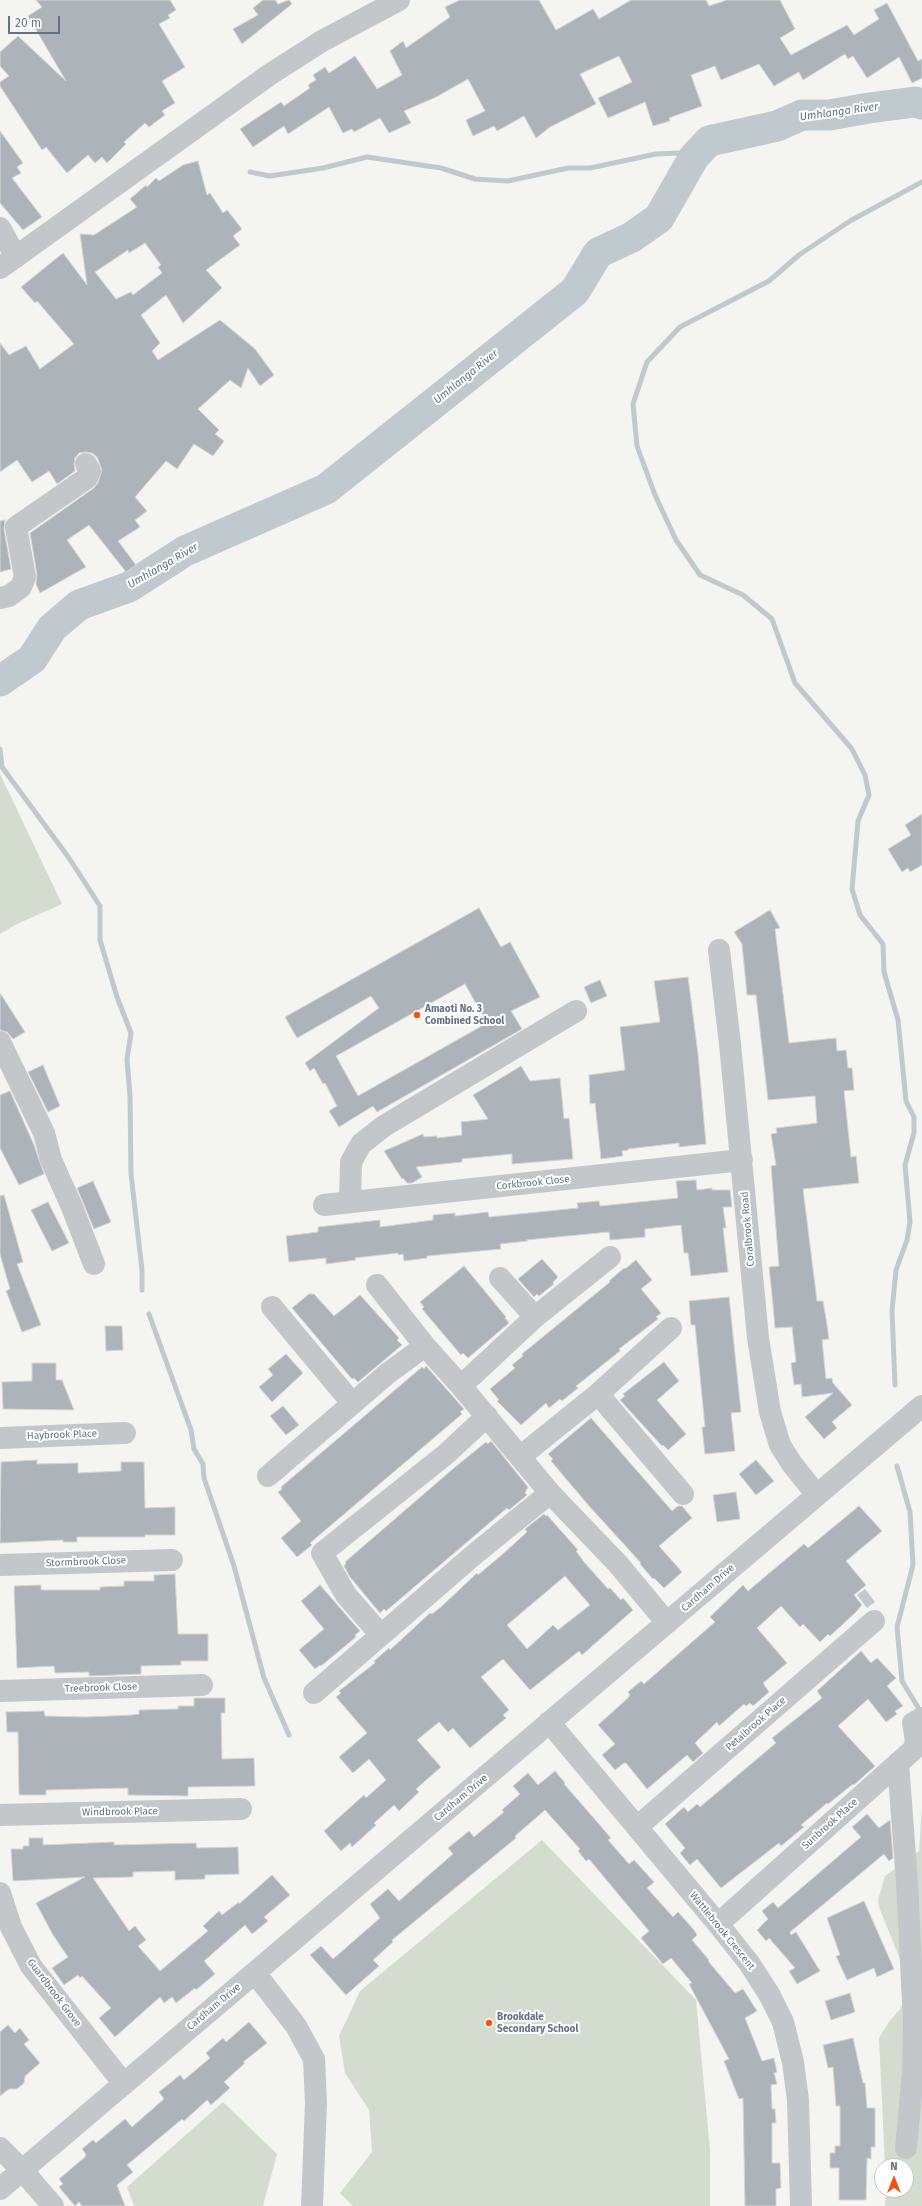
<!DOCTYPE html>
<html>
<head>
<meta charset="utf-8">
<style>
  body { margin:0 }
  #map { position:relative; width:922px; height:2206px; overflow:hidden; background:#f4f4f0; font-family:"Fira Sans",sans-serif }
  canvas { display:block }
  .north { position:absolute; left:874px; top:2158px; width:40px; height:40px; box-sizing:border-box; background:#fff; border:1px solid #c0c7cd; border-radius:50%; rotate:0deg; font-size:11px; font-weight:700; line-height:16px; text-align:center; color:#617283 }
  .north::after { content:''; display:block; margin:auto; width:14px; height:18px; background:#f15313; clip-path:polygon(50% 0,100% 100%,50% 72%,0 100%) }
  .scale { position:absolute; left:8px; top:16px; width:52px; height:18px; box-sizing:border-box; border:2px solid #617283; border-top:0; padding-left:5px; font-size:12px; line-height:14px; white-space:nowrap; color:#617283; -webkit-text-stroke:3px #fff; paint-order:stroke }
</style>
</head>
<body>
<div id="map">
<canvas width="922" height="2206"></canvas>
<div class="north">N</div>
<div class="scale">20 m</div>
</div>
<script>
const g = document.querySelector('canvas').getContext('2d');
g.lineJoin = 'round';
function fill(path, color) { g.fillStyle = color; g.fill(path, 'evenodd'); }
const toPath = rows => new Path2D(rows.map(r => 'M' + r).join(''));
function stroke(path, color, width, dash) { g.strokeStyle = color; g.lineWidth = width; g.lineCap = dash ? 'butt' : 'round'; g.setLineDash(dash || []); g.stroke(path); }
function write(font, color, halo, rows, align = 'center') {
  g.font = font + ' "Fira Sans",sans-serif'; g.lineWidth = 4; g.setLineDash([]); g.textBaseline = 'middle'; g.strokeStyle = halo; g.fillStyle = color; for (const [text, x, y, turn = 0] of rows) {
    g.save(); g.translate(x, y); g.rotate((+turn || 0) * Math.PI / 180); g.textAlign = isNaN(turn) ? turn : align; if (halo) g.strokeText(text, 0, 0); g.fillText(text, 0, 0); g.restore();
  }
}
fill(toPath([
  [0,774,62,904,17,924,0,934],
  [922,1807,922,2206,885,2206,886,2190,906,2190,906,2166,885,2166,879,2038,889,2022,901,2008,904,1999,905,1972,879,1907,878,1900,885,1876,919,1851],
  [542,1840,696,2000,710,2150,710,2206,353,2206,340,2193,372,2152,369,2110,345,2073,339,2036,360,1991],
  [223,2102,277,2154,263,2206,134,2206,127,2187]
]), '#d4dcd0');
fill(toPath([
  [865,1589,875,1602,867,1608,857,1595]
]), '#bfc9ce');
stroke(toPath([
  [250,172,270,176,323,168,367,157,441,168,475,179,508,181,568,168,590,168,656,154,680,153,694,157],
  [0,749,2,767,69,858,100,906,100,940,117,997,131,1033,127,1059,130,1096,131,1174,142,1270,142,1290],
  [149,1314,191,1430,194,1449,203,1464,204,1478,234,1566,264,1678,289,1735],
  [895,1385,892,1311,896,1270,907,1240,910,1222,905,1165,914,1133,914,1117,906,1101,898,1020,884,972,883,944,860,915,852,889,858,821,869,795,865,775,852,749,795,683,772,619,743,595,700,575,676,540,655,495,637,446,633,404,647,362,680,327,769,281,799,255,850,221,922,182],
  [897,1466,910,1512,913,1565,897,1627,902,1681,922,1714]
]), '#bfc9ce', 5);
stroke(toPath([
  [0,681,32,659,52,628,79,605,129,587,185,551,326,489,575,291,598,253,632,237,659,218,694,157,709,141,777,126,802,115,830,115,869,108,915,102,922,104]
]), '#bfc9ce', 31);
const building = toPath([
  [36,0,170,0,176,10,168,15,170,18,159,24,185,67,162,81,175,103,162,111,165,115,149,127,145,123,124,142,126,144,107,163,102,157,95,163,88,155,67,173,46,147,42,150,0,86,0,82,9,76,0,66,0,52,18,36,66,81,28,16,42,7,36,0],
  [263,0,275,0,278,4,289,0,292,4,242,44,233,29,258,15,253,8,263,0],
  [460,0,539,0,556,30,593,9,599,19,631,0,706,0,709,6,727,0,780,0,795,29,780,38,791,55,847,25,854,35,879,19,874,10,887,3,918,61,922,59,922,78,912,83,899,57,867,78,853,56,848,59,845,54,803,80,799,72,774,86,759,64,721,80,715,66,691,75,702,106,669,118,670,121,653,126,645,102,608,118,598,98,632,82,619,56,580,74,596,104,550,127,536,138,524,116,497,131,494,126,473,136,466,120,485,111,468,79,436,97,404,111,411,123,389,133,380,118,354,132,352,129,343,133,329,107,288,134,284,126,253,147,240,129,281,102,284,106,310,88,308,85,316,80,313,75,325,67,329,73,355,56,377,89,402,75,390,51,403,41,406,48,450,17,445,7,460,0],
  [0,131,23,163,17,167,21,173,12,178,42,217,23,230,0,203,0,131],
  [198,161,207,195,210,193,223,213,227,210,242,229,233,236,240,245,206,270,222,288,183,323,166,295,141,315,160,343,152,351,158,360,220,320,255,349,274,375,260,386,248,368,241,388,230,380,198,409,219,430,215,434,224,441,213,456,194,444,177,469,166,461,135,497,147,511,135,520,140,527,118,541,136,565,126,572,89,525,67,540,86,567,40,593,36,584,37,575,30,533,94,488,98,483,102,470,97,457,92,453,86,452,79,453,75,458,74,464,75,471,57,484,49,471,32,482,17,460,0,472,0,343,9,355,26,346,40,369,74,344,37,301,35,303,21,287,63,253,87,285,80,234,94,235,137,207,130,199,146,185,147,187,156,178,159,181,183,165,198,161],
  [145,243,161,265,158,267,162,273,133,295,131,292,116,299,95,272,128,250,129,253,145,243],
  [5,520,4,529,11,569,0,572,0,521,5,520],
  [922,814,922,865,910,872,908,868,902,872,888,849,911,835,905,825,922,814],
  [479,908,501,947,510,942,540,997,511,1011,522,1029,377,1112,373,1106,339,1127,329,1111,337,1106,325,1083,323,1084,314,1068,310,1071,305,1063,379,1008,371,996,297,1038,285,1017,479,908],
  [465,984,487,1023,358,1096,336,1056,465,984],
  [770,910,780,928,775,929,789,1043,836,1038,837,1051,846,1050,848,1068,852,1068,854,1090,844,1091,851,1157,856,1156,859,1183,803,1189,817,1301,823,1301,827,1325,829,1339,822,1340,826,1379,832,1378,833,1383,852,1405,832,1422,837,1428,824,1439,805,1417,833,1393,802,1397,801,1384,794,1385,791,1363,796,1362,792,1327,775,1328,773,1305,769,1267,779,1266,771,1166,776,1165,771,1134,777,1133,776,1128,817,1123,815,1096,768,1100,756,995,747,995,742,944,734,932,770,910],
  [688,977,698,1054,706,1144,679,1147,679,1143,628,1149,628,1150,622,1151,623,1156,601,1159,595,1103,590,1104,589,1075,625,1070,620,1027,660,1022,654,981,688,977],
  [600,980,607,996,591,1003,584,987,600,980],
  [0,993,25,1032,13,1039,7,1032,0,1030,0,993],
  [43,1065,60,1106,48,1112,28,1072,43,1065],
  [521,1066,530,1081,560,1078,564,1119,569,1118,573,1159,512,1164,512,1154,462,1159,462,1162,416,1167,422,1177,412,1183,407,1183,403,1178,402,1179,384,1151,423,1134,424,1137,437,1136,437,1138,462,1135,461,1122,488,1119,473,1095,521,1066],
  [10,1091,34,1145,44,1174,19,1185,0,1148,0,1095,10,1091],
  [696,1180,697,1190,712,1188,712,1190,730,1190,732,1207,723,1207,726,1228,723,1228,728,1272,691,1276,688,1253,684,1253,681,1225,645,1229,645,1237,610,1240,609,1232,526,1240,528,1241,500,1244,501,1249,427,1256,427,1258,404,1261,403,1254,398,1255,398,1253,355,1258,356,1260,326,1264,326,1258,289,1262,286,1236,318,1232,318,1227,380,1220,380,1227,433,1220,433,1215,455,1213,455,1216,488,1212,489,1217,578,1208,577,1203,599,1201,600,1206,678,1198,676,1181,696,1180],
  [93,1181,111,1222,94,1229,77,1188,93,1181],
  [4,1195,23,1262,17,1264,41,1325,22,1332,6,1291,10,1289,0,1254,0,1196,4,1195],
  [48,1202,69,1243,52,1251,31,1210,48,1202],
  [542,1259,558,1277,553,1282,554,1284,539,1296,537,1294,534,1297,518,1279,542,1259],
  [636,1260,652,1280,641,1289,661,1313,656,1317,658,1319,619,1349,620,1351,576,1386,578,1388,562,1401,560,1399,549,1408,546,1403,521,1425,497,1401,499,1400,490,1389,515,1368,512,1365,523,1356,522,1354,610,1282,609,1281,624,1268,625,1269,636,1260],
  [464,1266,506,1317,505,1318,509,1323,468,1358,463,1353,461,1355,422,1309,424,1307,420,1302,464,1266],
  [309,1294,314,1294,334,1316,360,1295,399,1338,397,1340,402,1345,358,1382,354,1378,352,1379,292,1308,309,1294],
  [729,1297,741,1412,731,1413,735,1451,705,1454,702,1427,705,1427,695,1325,691,1325,689,1301,729,1297],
  [105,1326,122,1326,123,1350,106,1351,105,1326],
  [286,1354,303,1373,272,1402,259,1387,273,1375,268,1369,286,1354],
  [664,1362,679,1381,657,1400,686,1434,668,1450,663,1445,662,1446,620,1400,625,1396,623,1394,664,1362],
  [32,1363,56,1363,56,1380,62,1380,74,1410,3,1409,2,1382,32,1381,32,1363],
  [426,1366,464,1409,460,1412,462,1414,310,1543,312,1545,297,1557,281,1538,301,1521,278,1492,282,1489,281,1487,422,1367,424,1369,426,1366],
  [283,1406,299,1425,286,1435,270,1416,283,1406],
  [591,1418,672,1511,678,1506,682,1506,692,1518,659,1546,682,1572,664,1588,654,1578,653,1579,640,1564,641,1563,590,1507,551,1461,553,1459,548,1454,591,1418],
  [491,1441,528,1487,525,1493,527,1495,509,1510,507,1508,386,1611,384,1609,380,1613,350,1577,344,1566,346,1563,345,1562,454,1468,486,1442,488,1444,491,1441],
  [37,1460,37,1464,78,1463,78,1473,121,1471,121,1462,144,1462,145,1508,175,1507,175,1535,145,1535,145,1537,77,1537,77,1542,63,1542,63,1540,0,1543,1,1462,37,1460],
  [756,1460,774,1481,756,1495,739,1474,756,1460],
  [736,1492,740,1519,717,1522,713,1495,736,1492],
  [859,1506,882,1531,846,1561,866,1585,854,1595,862,1605,856,1612,830,1636,828,1634,820,1642,803,1624,800,1627,781,1606,757,1628,787,1663,763,1683,769,1692,753,1706,750,1703,746,1706,744,1704,719,1726,717,1722,695,1743,703,1753,693,1762,687,1755,647,1789,626,1763,624,1763,615,1770,602,1755,615,1744,598,1725,628,1698,630,1695,628,1692,641,1681,644,1684,715,1622,710,1617,743,1585,748,1591,804,1544,808,1548,859,1506],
  [544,1514,546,1516,547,1515,578,1550,576,1551,584,1562,608,1589,610,1588,621,1600,623,1598,633,1610,582,1655,579,1651,530,1690,503,1659,481,1677,509,1710,503,1715,506,1718,470,1748,453,1728,448,1732,439,1722,417,1740,441,1767,416,1789,419,1792,399,1811,394,1805,374,1823,376,1825,352,1847,350,1843,341,1851,324,1831,364,1795,366,1798,386,1780,369,1759,353,1773,339,1757,367,1733,336,1697,341,1693,339,1691,375,1663,374,1661,389,1648,390,1650,430,1613,432,1614,442,1606,477,1573,478,1575,504,1553,527,1532,525,1529,544,1514],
  [565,1576,590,1605,558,1630,553,1625,527,1649,507,1625,565,1576],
  [175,1574,178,1634,208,1634,208,1661,181,1661,181,1665,141,1666,141,1674,89,1676,89,1672,55,1673,54,1666,17,1668,14,1586,41,1585,41,1590,100,1590,100,1587,124,1586,124,1581,154,1581,154,1575,175,1574],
  [320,1585,360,1631,355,1635,356,1637,321,1666,320,1665,315,1669,299,1650,324,1629,301,1601,320,1585],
  [861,1651,871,1663,877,1658,896,1678,887,1686,903,1706,895,1711,897,1714,886,1722,868,1699,838,1726,875,1766,854,1785,853,1784,828,1804,827,1803,801,1825,804,1827,781,1846,779,1843,721,1888,697,1859,690,1865,680,1853,685,1848,665,1824,684,1807,688,1812,697,1804,700,1807,776,1743,772,1738,822,1698,817,1691,861,1651],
  [194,1698,225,1698,225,1713,221,1713,222,1759,254,1758,255,1786,188,1787,188,1796,128,1795,128,1788,46,1790,46,1795,19,1795,18,1732,7,1732,6,1712,44,1711,45,1716,86,1717,132,1715,139,1714,139,1710,178,1709,178,1706,194,1706,194,1698],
  [555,1771,565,1783,564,1784,611,1838,608,1840,629,1864,634,1860,654,1882,647,1888,673,1917,678,1912,694,1930,697,1935,692,1940,709,1960,708,1961,735,1993,743,1989,757,2011,745,2018,762,2061,774,2058,777,2072,774,2073,777,2084,771,2085,772,2109,775,2109,776,2123,772,2123,772,2163,780,2163,781,2188,776,2189,776,2206,745,2206,743,2098,739,2099,724,2061,729,2059,689,1984,692,1983,671,1958,663,1964,641,1938,649,1931,589,1859,586,1861,578,1851,580,1849,545,1810,515,1836,516,1838,392,1940,393,1942,373,1960,379,1966,346,1995,310,1955,321,1946,333,1959,380,1918,370,1904,388,1889,399,1901,453,1854,448,1848,469,1831,474,1837,504,1812,502,1810,520,1794,513,1786,528,1773,538,1785,555,1771],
  [867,1814,879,1828,890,1820,893,1858,889,1861,884,1854,790,1932,791,1935,796,1932,820,1971,797,1984,789,1971,795,1968,769,1938,766,1941,757,1930,768,1919,762,1911,773,1902,778,1908,861,1837,852,1827,867,1814],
  [29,1838,43,1838,43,1845,114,1842,114,1845,196,1843,197,1848,238,1847,239,1874,205,1875,205,1879,175,1880,175,1871,133,1872,133,1877,93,1878,129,1931,135,1926,146,1940,138,1946,160,1971,208,1931,203,1926,219,1911,222,1915,239,1902,239,1904,272,1875,290,1895,264,1917,268,1921,252,1934,245,1925,204,1961,215,1974,196,1990,195,1988,176,2003,172,1997,164,2003,160,1997,115,2037,99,2018,111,2008,82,1976,80,1978,78,1975,64,1985,52,1968,68,1957,53,1935,36,1903,85,1877,13,1881,11,1849,23,1849,23,1846,29,1846,29,1838],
  [864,1901,894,1969,877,1977,874,1968,847,1980,836,1956,840,1955,827,1918,864,1901],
  [850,1993,855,2012,831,2020,825,2001,850,1993],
  [249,2022,267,2043,243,2062,245,2063,224,2082,230,2088,211,2105,207,2100,184,2121,182,2119,127,2165,133,2172,117,2185,125,2206,82,2206,79,2202,75,2206,59,2187,63,2184,59,2179,85,2157,86,2154,82,2149,93,2140,96,2143,125,2119,132,2127,164,2099,159,2092,180,2075,184,2080,210,2058,206,2053,223,2038,226,2042,249,2022],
  [8,2025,15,2033,20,2028,29,2040,24,2044,40,2063,25,2076,24,2083,17,2089,9,2089,0,2096,0,2032,8,2025],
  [853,2038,863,2083,865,2083,867,2108,875,2108,875,2147,871,2147,871,2159,867,2158,866,2200,839,2200,839,2168,830,2168,830,2153,835,2153,835,2146,840,2146,840,2106,836,2106,833,2067,828,2068,823,2045,853,2038]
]);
fill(building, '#acb4b9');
stroke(building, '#d5d5d3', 1);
stroke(toPath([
  [0,228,16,257],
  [0,268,269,75,322,41,399,0],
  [0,598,9,596,21,587,25,577,16,527,87,478,90,471,86,464],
  [719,950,730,1044,758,1338,770,1412,780,1445,792,1464,816,1494],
  [0,1042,44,1133,51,1160,72,1207,94,1264],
  [350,1202,351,1162,361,1144,384,1126,576,1011],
  [324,1205,742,1160],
  [500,1278,535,1317],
  [377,1285,425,1346,461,1386,550,1493,618,1564,667,1623],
  [272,1307,352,1403],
  [461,1386,535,1317,610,1257],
  [598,1394,683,1494],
  [0,1438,125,1433],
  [521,1456,598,1394,671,1328],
  [268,1476,387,1374,425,1346],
  [0,1565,172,1560],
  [381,1635,346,1595,322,1553,445,1455,487,1416],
  [0,1691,202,1685],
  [314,1693,476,1553,550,1493],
  [549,1722,718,1924,749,1963,769,1994,783,2022,793,2062,798,2100,801,2206],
  [898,1763,907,1882,914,2022,913,2073,906,2148],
  [0,1815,241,1809],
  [637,1827,874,1621],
  [0,1893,11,1927,31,1966,124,2084],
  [718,1924,914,1749,916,1741,913,1723,922,1718],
  [255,1973,296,2026,314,2059,316,2103,312,2206],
  [0,2148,22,2170,53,2206],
  [0,2189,922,1406]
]), '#c3c7ca', 22);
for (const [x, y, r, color] of [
  [417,1015,4,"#f15313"],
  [489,2023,4,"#f15313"]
]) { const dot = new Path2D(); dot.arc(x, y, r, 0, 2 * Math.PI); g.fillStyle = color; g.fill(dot); stroke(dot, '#fff', 1.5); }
write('bold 10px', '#617283', '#fff', [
  ["Amaoti No. 3",425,1009],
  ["Combined School",425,1021],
  ["Brookdale",497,2017],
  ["Secondary School",497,2029]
], 'left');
write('10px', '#617283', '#fff', [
  ["Corkbrook Close",533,1183,-6],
  ["Coralbrook Road",748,1229,-95],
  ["Haybrook Place",62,1435,-2],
  ["Stormbrook Close",86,1562,-2],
  ["Cardham Drive",708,1588,-41],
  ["Treebrook Close",101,1688,-2],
  ["Petalbrook Place",756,1724,-41],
  ["Cardham Drive",461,1798,-40],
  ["Windbrook Place",120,1812,-1],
  ["Sunbrook Place",830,1824,-42],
  ["Wattlebrook Crescent",722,1931,51],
  ["Guardbrook Grove",54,1993,53],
  ["Cardham Drive",214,2007,-40]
]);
write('italic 11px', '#5c7581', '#fff', [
  ["Umhlanga River",839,112,-8],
  ["Umhlanga River",466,377,-39],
  ["Umhlanga River",163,566,-30]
]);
</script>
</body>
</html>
